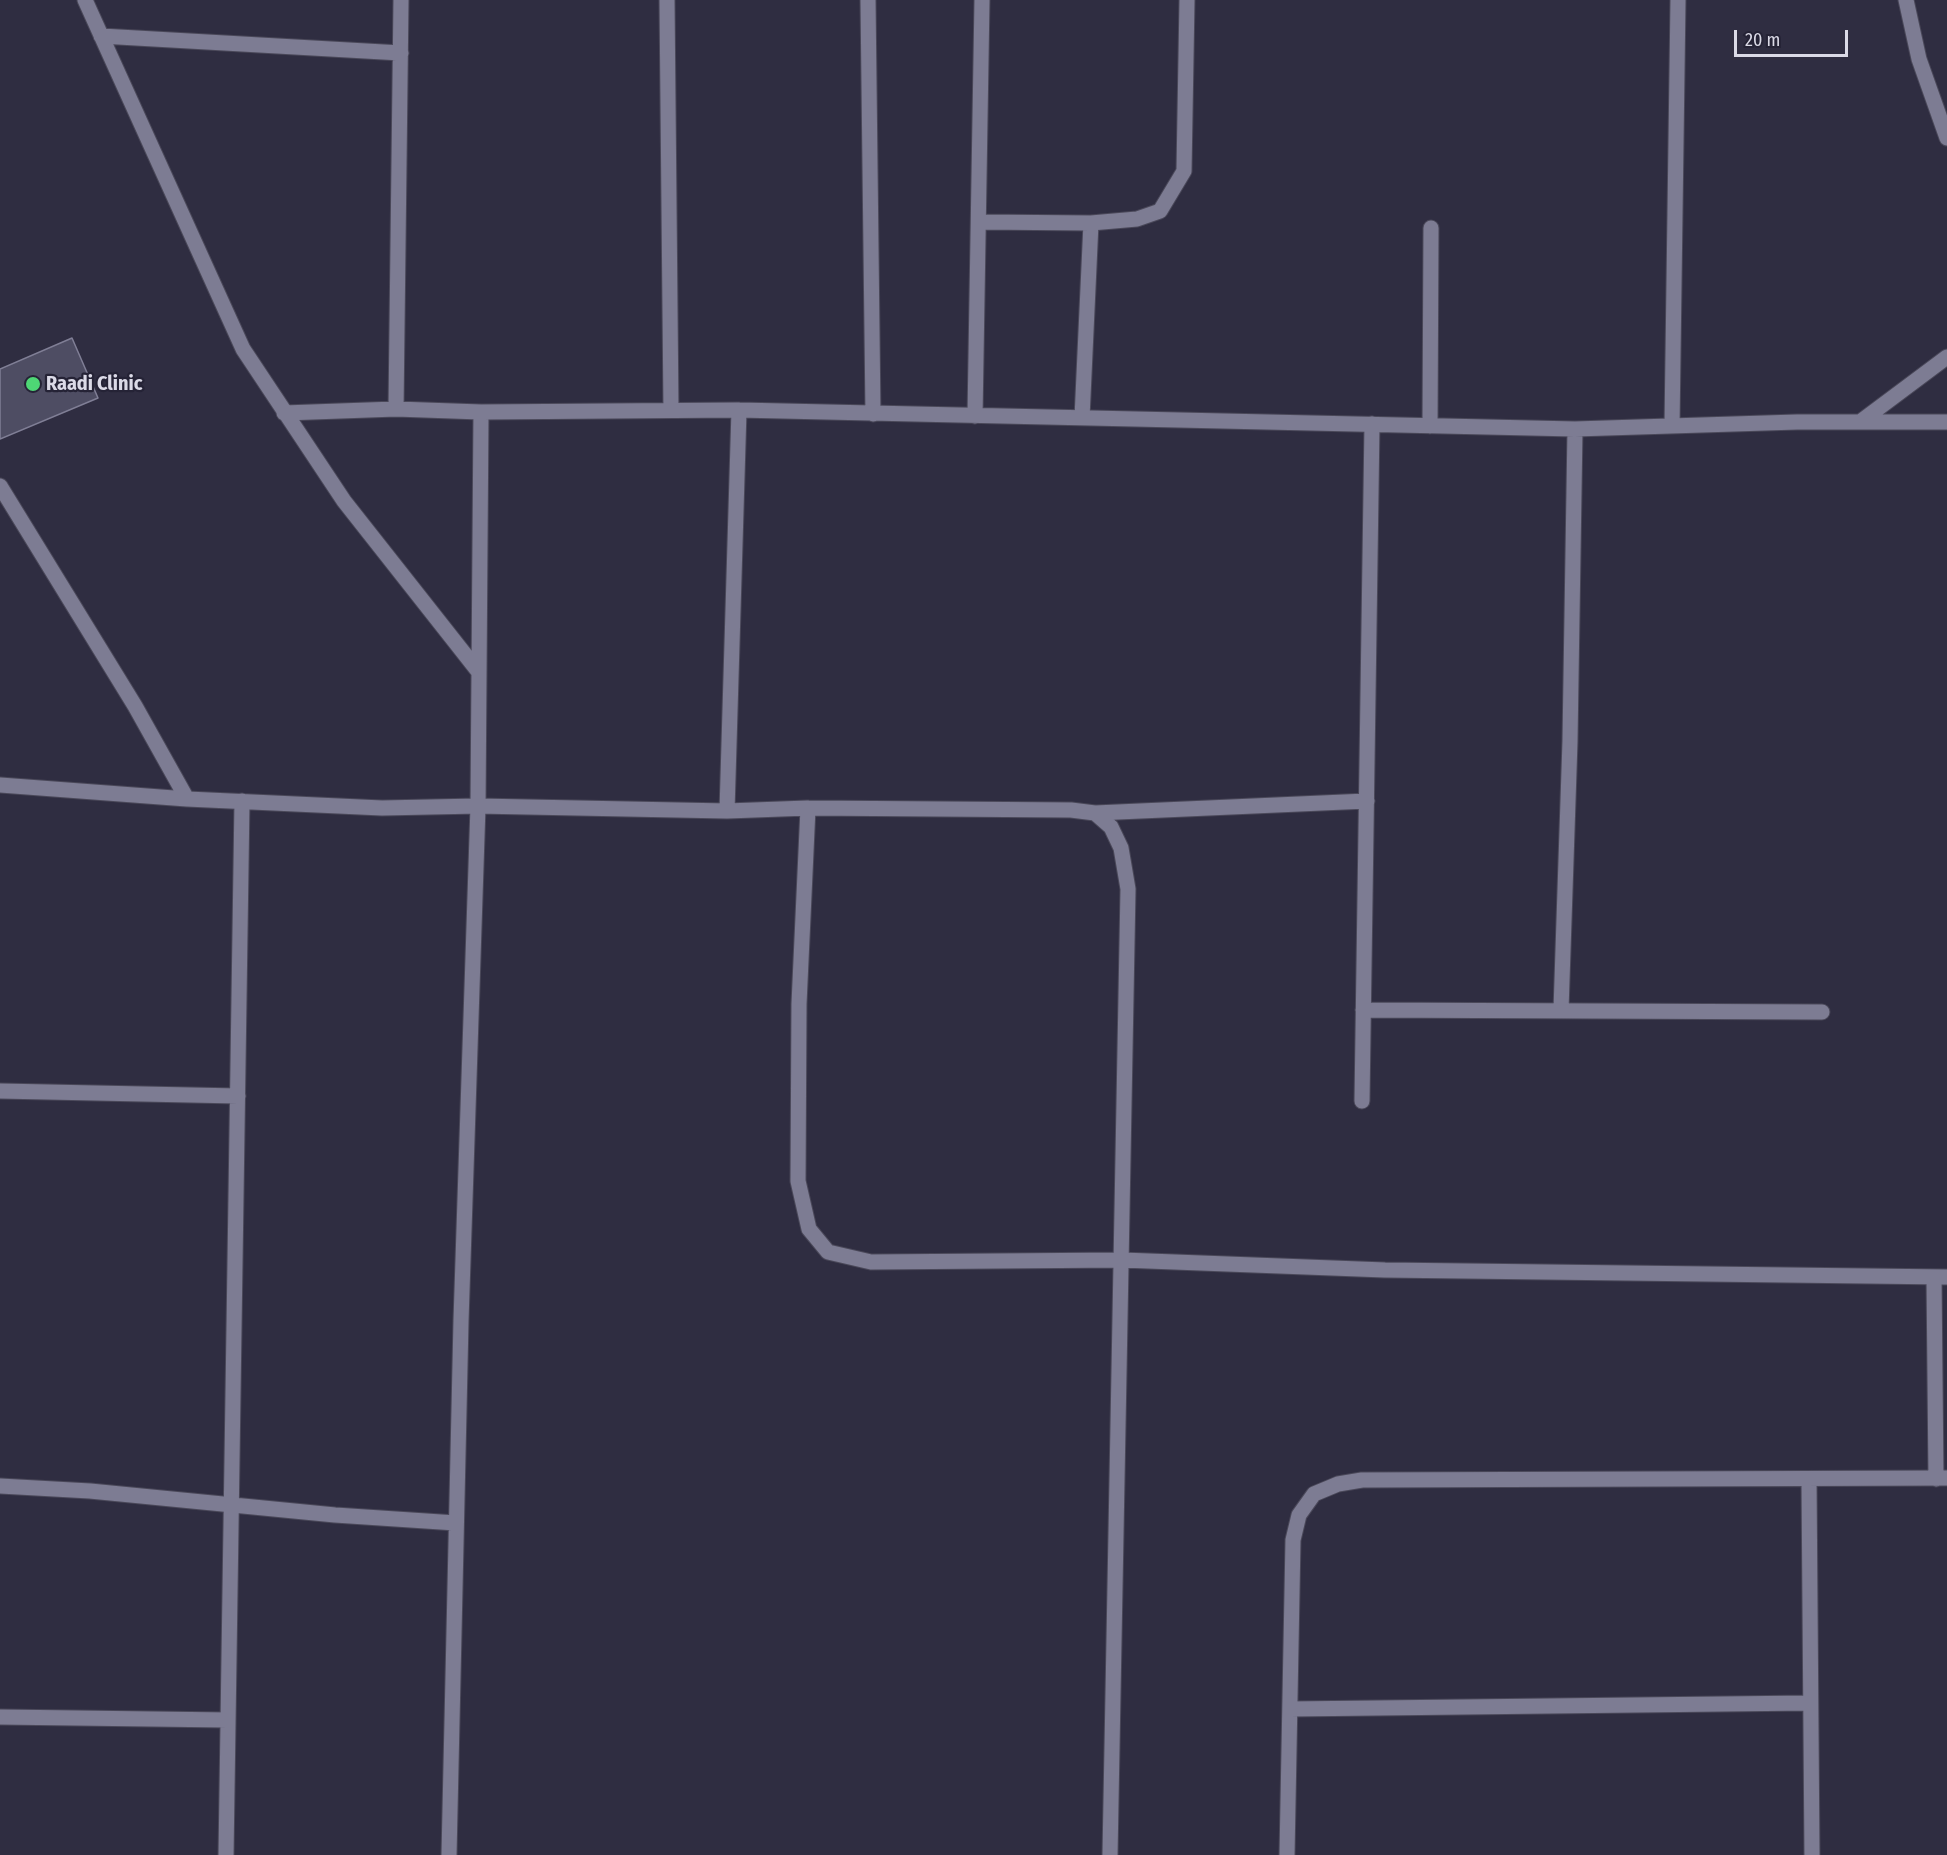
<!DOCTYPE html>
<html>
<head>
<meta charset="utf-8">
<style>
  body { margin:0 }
  #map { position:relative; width:1947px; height:1855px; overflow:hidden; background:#2f2d41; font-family:"Fira Sans Condensed",sans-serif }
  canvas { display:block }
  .scale { position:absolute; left:1734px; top:30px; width:114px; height:27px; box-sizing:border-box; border:3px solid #dbdae7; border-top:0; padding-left:8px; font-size:18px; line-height:21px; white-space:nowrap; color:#dbdae7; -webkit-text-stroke:4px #252336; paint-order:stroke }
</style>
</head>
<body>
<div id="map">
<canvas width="1947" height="1855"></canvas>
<div class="scale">20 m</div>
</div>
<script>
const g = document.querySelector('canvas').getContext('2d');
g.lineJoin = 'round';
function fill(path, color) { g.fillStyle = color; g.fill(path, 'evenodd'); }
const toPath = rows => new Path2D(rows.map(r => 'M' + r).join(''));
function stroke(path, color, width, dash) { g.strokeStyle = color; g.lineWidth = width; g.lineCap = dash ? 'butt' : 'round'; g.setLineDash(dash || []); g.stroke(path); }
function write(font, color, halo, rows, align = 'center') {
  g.font = font + ' "Fira Sans Condensed",sans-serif'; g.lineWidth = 4.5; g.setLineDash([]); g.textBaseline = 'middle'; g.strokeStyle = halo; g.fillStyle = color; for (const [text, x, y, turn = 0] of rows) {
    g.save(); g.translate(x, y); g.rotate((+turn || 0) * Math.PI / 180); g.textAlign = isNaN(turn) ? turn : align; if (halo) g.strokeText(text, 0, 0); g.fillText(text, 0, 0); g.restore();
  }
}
const building = toPath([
  [72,338,98,398,0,439,0,369,72,338]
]);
fill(building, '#4e4d63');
stroke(building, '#807f96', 1.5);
const street = toPath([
  [85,0,243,349,344,501,478,671],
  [667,0,671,410],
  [868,0,873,414],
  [1906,0,1919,59,1947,138],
  [101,36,401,53],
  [980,222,1091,223,1137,219,1160,211,1184,171,1187,0],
  [396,409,401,0],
  [284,413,396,409,481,412,739,410,1575,429,1797,422,1947,422],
  [975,416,982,0],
  [1082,418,1091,223],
  [1860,422,1947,357],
  [1430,426,1431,228],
  [1672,426,1678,0],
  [0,486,135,706,187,799],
  [0,785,187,799,382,808,478,806,727,811,808,808,1071,810,1095,813,1111,827,1121,848,1128,889,1110,1855],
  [808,808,799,1004,798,1181,809,1229,828,1252,871,1262,1122,1260,1385,1270,1947,1277],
  [727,811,739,410],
  [1095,813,1367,801],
  [1363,1010,1822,1012],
  [1561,1010,1570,741,1575,429],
  [0,1091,238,1096],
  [1362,1101,1372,424],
  [1934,1277,1936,1479],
  [1809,1480,1812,1855],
  [0,1486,90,1491,335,1515,456,1523],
  [1290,1709,1809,1703],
  [0,1717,228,1720],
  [226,1855,242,801],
  [449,1855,461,1321,478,806,481,412],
  [1287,1855,1293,1540,1299,1515,1314,1494,1338,1484,1362,1480,1947,1478]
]);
stroke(street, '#4a4859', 17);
stroke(street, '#7d7c93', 15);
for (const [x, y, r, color] of [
  [33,384,8,"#4ed675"]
]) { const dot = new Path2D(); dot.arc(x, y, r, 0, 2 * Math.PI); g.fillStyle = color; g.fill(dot); stroke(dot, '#252336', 2); }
write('bold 20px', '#dbdae7', '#252336', [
  ["Raadi Clinic",46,384]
], 'left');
</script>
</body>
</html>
